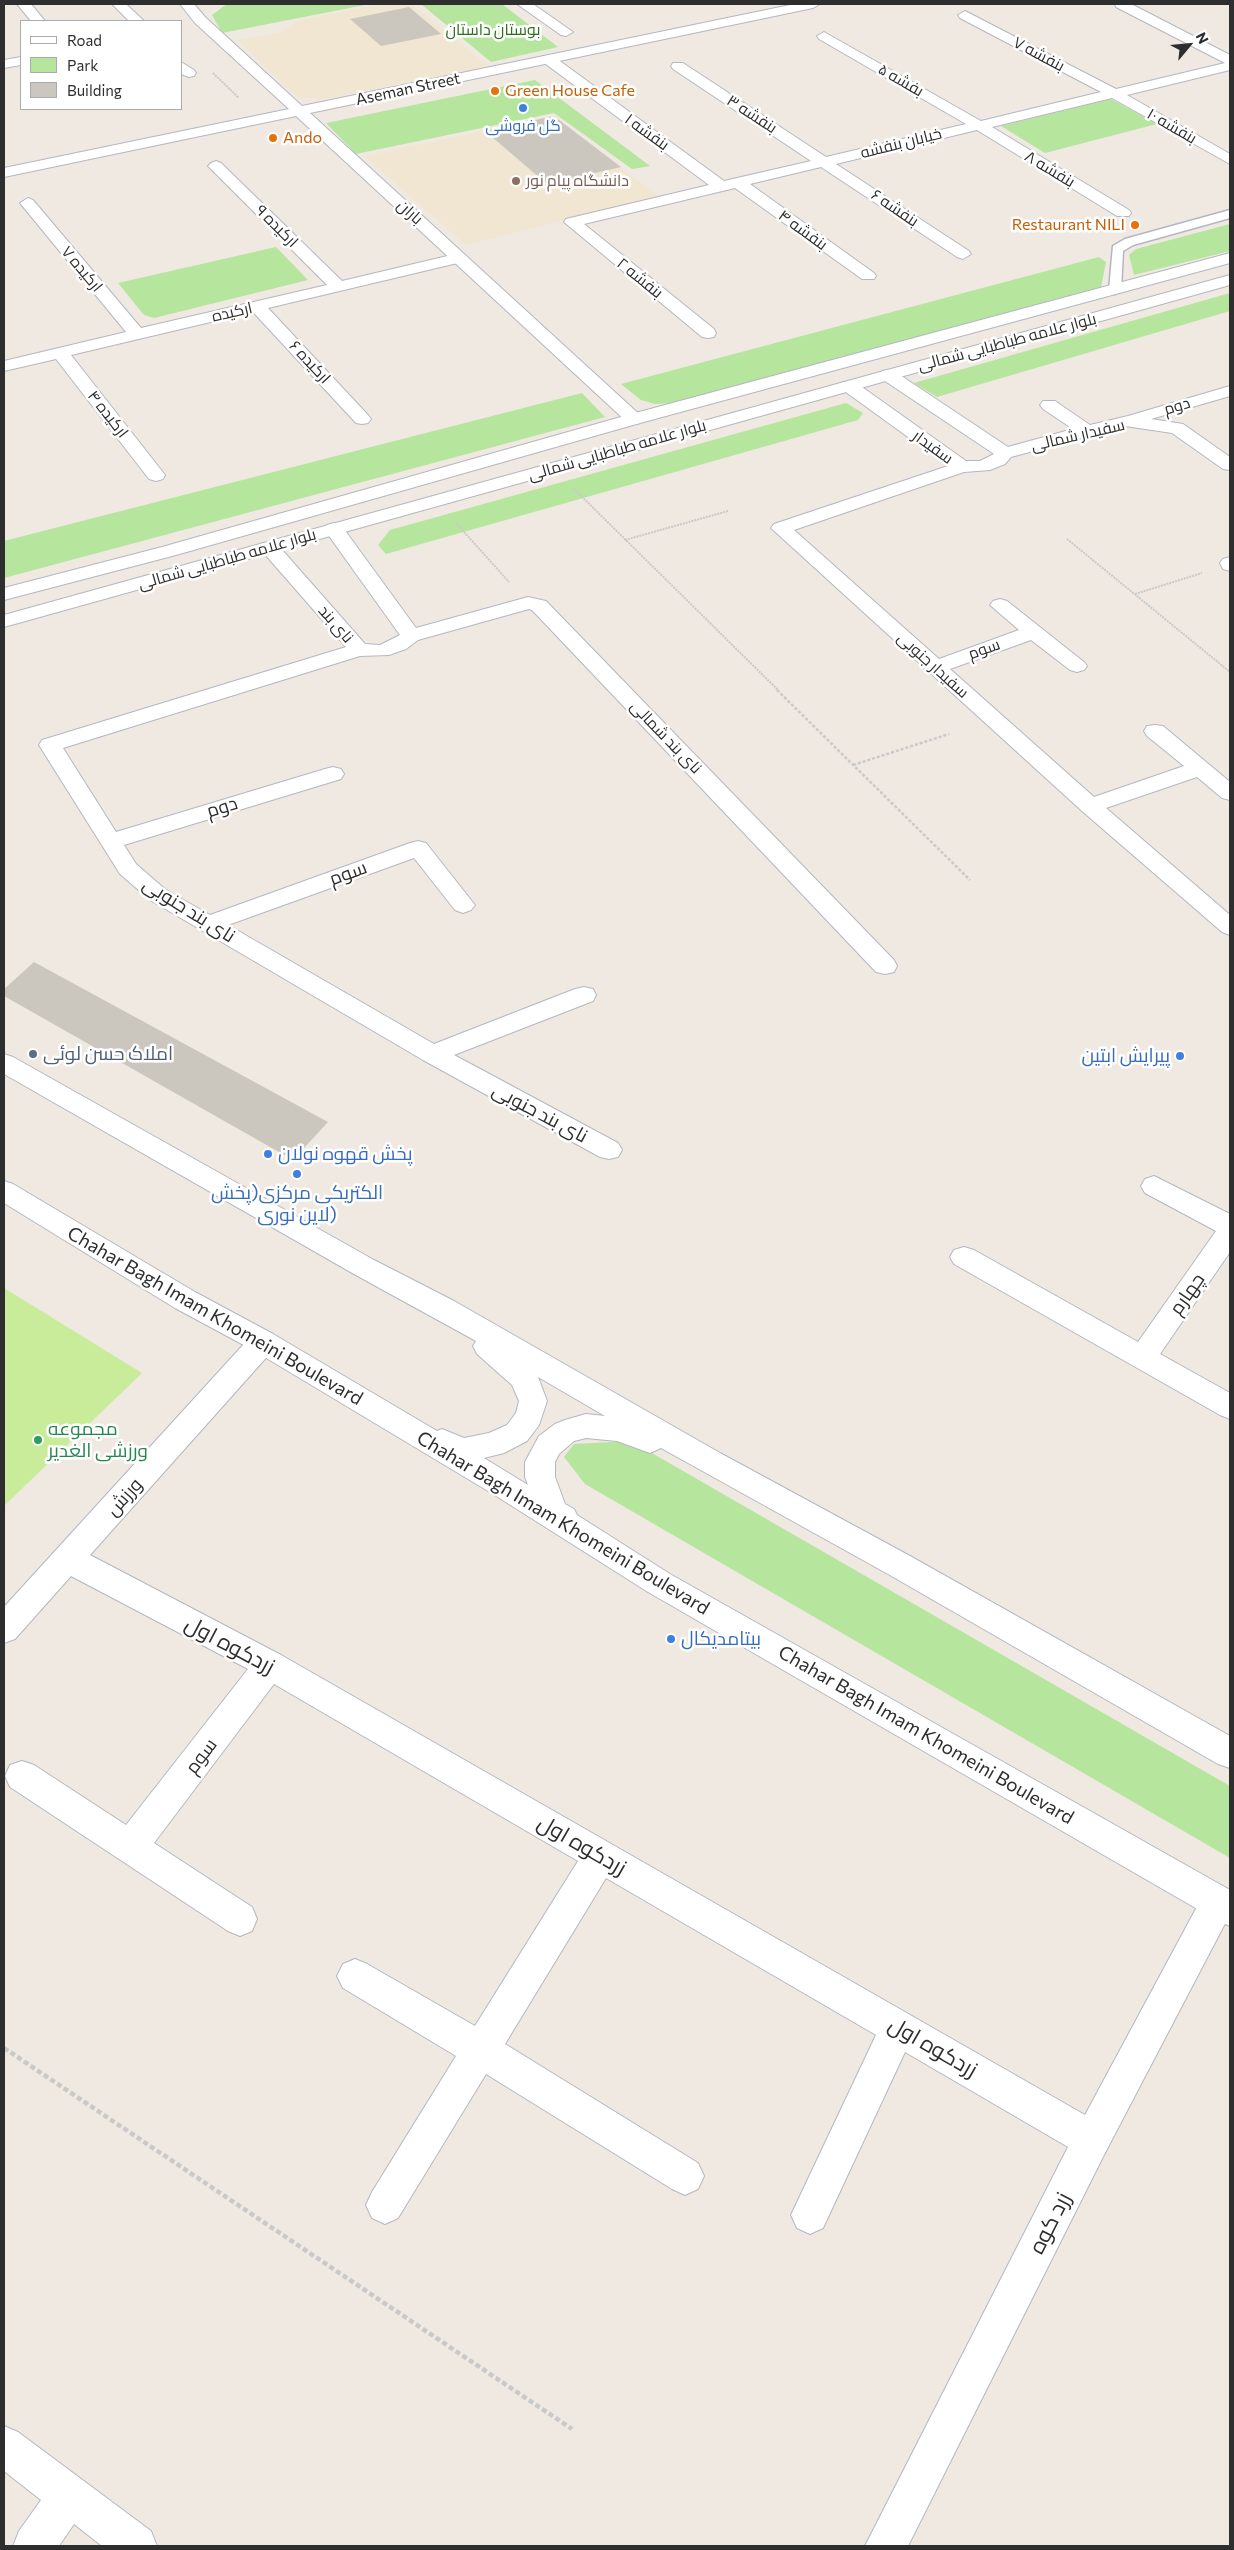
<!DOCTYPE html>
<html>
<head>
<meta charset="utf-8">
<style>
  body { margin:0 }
  #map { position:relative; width:1234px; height:2550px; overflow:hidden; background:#efe9e1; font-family:Commissioner,sans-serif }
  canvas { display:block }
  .frame { position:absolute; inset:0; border:5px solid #2e2e2e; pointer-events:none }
  .legend { position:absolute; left:20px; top:20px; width:162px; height:90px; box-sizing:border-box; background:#fff; border:1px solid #ababab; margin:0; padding:6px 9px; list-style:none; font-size:15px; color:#2e2e2e }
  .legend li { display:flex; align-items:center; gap:10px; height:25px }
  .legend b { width:25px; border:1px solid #ababab }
  .north { position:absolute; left:1164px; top:20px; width:50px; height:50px; -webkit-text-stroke:4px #fff; paint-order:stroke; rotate:62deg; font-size:14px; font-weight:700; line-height:20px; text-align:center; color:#2e2e2e }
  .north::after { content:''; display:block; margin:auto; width:18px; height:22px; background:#2e2e2e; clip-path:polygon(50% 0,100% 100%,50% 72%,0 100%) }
</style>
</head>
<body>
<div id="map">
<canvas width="1234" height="2550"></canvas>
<div class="frame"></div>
<ul class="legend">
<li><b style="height:6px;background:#fff"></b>Road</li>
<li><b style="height:14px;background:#b6e59e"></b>Park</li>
<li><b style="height:14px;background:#cbc7bf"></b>Building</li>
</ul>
<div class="north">N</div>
</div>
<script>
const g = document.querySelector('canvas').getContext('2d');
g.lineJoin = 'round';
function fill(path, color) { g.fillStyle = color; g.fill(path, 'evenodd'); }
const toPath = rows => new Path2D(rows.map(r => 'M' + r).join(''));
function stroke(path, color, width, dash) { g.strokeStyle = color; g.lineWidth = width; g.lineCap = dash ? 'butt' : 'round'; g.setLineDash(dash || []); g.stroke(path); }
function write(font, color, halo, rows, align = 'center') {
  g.font = font + ' Commissioner,Cairo,sans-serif'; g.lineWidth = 5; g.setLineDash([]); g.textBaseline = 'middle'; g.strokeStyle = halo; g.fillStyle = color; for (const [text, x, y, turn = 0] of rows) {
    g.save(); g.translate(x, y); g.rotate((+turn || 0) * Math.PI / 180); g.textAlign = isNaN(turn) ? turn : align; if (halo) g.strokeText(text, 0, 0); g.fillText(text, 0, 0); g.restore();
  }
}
fill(toPath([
  [380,4,411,4,489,66,324,99,297,97,238,40,279,33,297,21],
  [554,116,658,196,466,245,364,156]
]), '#f0e6d1');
fill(toPath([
  [227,4,370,4,222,33,212,15],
  [421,4,502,4,558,47,491,62],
  [535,80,650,166,632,169,554,113,356,154,326,123],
  [1111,99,1157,124,1045,153,1001,126],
  [1230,224,1230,251,1134,275,1129,255,1136,249],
  [276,247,308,280,154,318,144,315,118,283],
  [1099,257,1106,262,1101,287,675,403,655,404,641,400,621,384],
  [1230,293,1230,311,937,397,914,383],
  [582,393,605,417,4,578,4,541],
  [846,403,863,413,858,420,386,554,378,545,390,530],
  [631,1441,1230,1786,1230,1858,585,1484,564,1457,574,1444]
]), '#b6e59e');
fill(toPath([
  [4,1288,142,1373,4,1506]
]), '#c9ec9a');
fill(toPath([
  [409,7,441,34,381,46,350,19],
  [554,116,621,167,547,184,485,131],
  [34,962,328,1122,293,1160,4,996,4,989]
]), '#cbc7bf');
const service = toPath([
  [1230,210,1230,218,1133,245,1123,251,1121,290,1115,294,1109,290,1113,246,1125,239,1230,210]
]);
const minor = toPath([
  [17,4,31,4,45,21,31,21,17,4],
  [112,4,126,4,144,21,129,21,112,4],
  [517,4,533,4,573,32,566,36,561,35,517,4],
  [1115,4,1131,4,1230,55,1230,70,1127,95,1230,154,1230,164,1112,98,992,127,1129,210,1131,213,1129,216,1117,216,977,130,836,164,969,251,971,254,963,259,957,257,821,167,750,184,874,273,876,276,874,279,862,279,735,188,584,224,714,329,716,333,714,337,708,338,702,337,564,222,566,219,709,185,543,62,541,59,543,56,553,56,724,181,811,161,673,69,671,66,673,63,683,63,826,157,966,124,819,39,817,36,824,32,981,121,1101,92,960,18,958,15,965,11,1116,89,1225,63,1116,7,1115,4],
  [21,57,21,65,4,68,4,60,21,57],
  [181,62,194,70,196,73,194,76,189,77,181,74,181,62],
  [216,161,221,163,342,281,460,253,468,258,466,261,268,308,368,415,371,419,368,423,362,424,356,423,253,312,71,355,165,475,163,479,156,481,149,479,56,359,4,371,4,361,126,332,20,203,28,198,33,200,141,328,327,285,208,166,211,163,216,161],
  [888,370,894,371,1008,447,1073,429,1043,409,1040,405,1043,401,1055,401,1090,425,1128,416,1230,386,1230,396,1151,419,1183,424,1230,457,1230,470,1223,469,1172,433,1125,426,1011,457,1005,464,990,470,964,472,794,530,939,659,1019,630,990,605,993,601,1000,599,1007,601,1084,662,1087,666,1084,670,1077,672,1070,670,1031,640,950,669,1094,797,1184,766,1147,736,1144,731,1147,726,1155,725,1163,726,1230,782,1230,800,1222,798,1197,777,1106,808,1230,915,1230,935,1222,932,1082,811,771,528,774,524,948,466,843,390,840,386,843,382,855,382,966,461,980,461,994,454,882,379,879,375,882,371,888,370],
  [334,523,341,525,416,628,528,597,546,601,894,960,897,966,894,972,885,974,876,972,532,610,529,609,418,640,406,649,389,655,360,656,63,748,116,832,325,769,333,767,341,769,344,774,341,779,124,845,136,864,166,890,210,915,410,843,418,841,426,843,471,900,475,905,471,910,463,913,455,910,414,858,228,925,434,1044,575,989,584,987,593,989,596,995,593,1001,454,1055,618,1143,622,1150,618,1157,609,1159,600,1157,423,1060,150,900,120,874,39,745,42,740,346,647,262,551,259,547,262,543,276,543,365,644,380,645,400,635,324,529,327,525,334,523],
  [1230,557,1230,571,1223,569,1220,563,1223,559,1230,557],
  [1154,1176,1230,1214,1230,1252,1160,1354,1230,1393,1230,1419,1220,1415,954,1264,950,1257,954,1250,964,1247,974,1250,1138,1342,1216,1231,1145,1193,1141,1186,1145,1179,1154,1176],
  [263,1331,273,1334,277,1342,273,1350,90,1555,281,1655,1085,2115,1206,1890,1218,1885,1230,1890,1230,1914,1105,2153,908,2546,865,2546,1068,2147,905,2052,823,2228,810,2234,797,2228,791,2215,876,2035,606,1878,505,2044,698,2163,704,2176,698,2189,685,2195,672,2189,486,2074,398,2218,385,2224,372,2218,366,2205,372,2192,456,2056,343,1988,337,1976,343,1964,355,1959,367,1964,475,2026,578,1861,274,1684,154,1843,252,1907,257,1919,252,1931,240,1936,228,1931,10,1787,5,1776,10,1765,22,1761,34,1765,126,1825,248,1669,71,1576,15,1639,4,1643,4,1607,253,1334,263,1331],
  [4,2426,18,2432,151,2531,157,2546,102,2546,74,2524,59,2546,13,2546,19,2531,41,2500,4,2471,4,2426]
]);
const tertiary = toPath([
  [180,4,194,4,205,17,302,106,795,4,820,4,813,8,310,113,640,415,643,419,640,423,634,424,628,423,296,116,4,177,4,168,289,109,195,23,180,4]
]);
const secondary = toPath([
  [1230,253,1230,263,640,423,176,555,4,600,4,588,162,547,628,415,1230,253],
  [1230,275,1230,285,4,627,4,615,1230,275],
  [4,1054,13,1057,374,1260,454,1301,720,1453,910,1556,1230,1736,1230,1768,1218,1764,888,1574,661,1448,650,1453,617,1441,586,1438,574,1441,559,1454,555,1462,555,1477,565,1504,574,1509,577,1515,670,1574,1230,1890,1230,1926,1218,1921,648,1592,493,1494,253,1350,175,1308,4,1203,4,1181,13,1184,195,1292,273,1334,437,1431,442,1429,464,1438,489,1433,507,1425,516,1413,519,1401,512,1385,477,1354,473,1346,476,1341,354,1274,4,1074,4,1054],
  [538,1377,605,1416,586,1414,565,1420,555,1424,539,1436,525,1462,525,1477,528,1485,484,1458,504,1453,527,1441,539,1425,547,1401,538,1377]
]);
stroke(service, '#b4b7c1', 3);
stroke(minor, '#b4b7c1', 2);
stroke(tertiary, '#b4b7c1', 2);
stroke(secondary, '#b4b7c1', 2);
stroke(toPath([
  [213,73,239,98],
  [573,488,779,691],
  [456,523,509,582],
  [1067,539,1230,672],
  [625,540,728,511],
  [1135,594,1202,573]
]), '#c9c9c9', 2, [2, 1]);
stroke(toPath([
  [777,690,970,880],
  [853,765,949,734]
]), '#c9c9c9', 2.5, [3, 2]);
stroke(toPath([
  [4,2048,572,2429]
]), '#c9c9c9', 4.5, [5, 3]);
fill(service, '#fff');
fill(minor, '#fff');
fill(tertiary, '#fff');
fill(secondary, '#fff');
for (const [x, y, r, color] of [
  [495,91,5,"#e8710a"],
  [523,108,5,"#3f7fe0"],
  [273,138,5,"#e8710a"],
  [516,181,5,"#8d6e63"],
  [1135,225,5,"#e8710a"],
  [33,1054,5,"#5c6f8a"],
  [1180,1056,5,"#3f7fe0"],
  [268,1154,5,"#3f7fe0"],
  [297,1174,5,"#3f7fe0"],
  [38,1440,5,"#2e9e5b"],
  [671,1639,5,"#3f7fe0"]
]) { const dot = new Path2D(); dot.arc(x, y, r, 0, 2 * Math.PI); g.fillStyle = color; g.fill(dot); stroke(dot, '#fff', 2); }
write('16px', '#2c6e1b', '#fff', [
  ["بوستان داستان",493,30]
]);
write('16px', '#2e2e2e', '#fff', [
  ["بنفشه ۷",1039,54,28],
  ["بفشه ۵",901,80,30],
  ["Aseman Street",408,89,-12],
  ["بنفشه ۳",752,114,33],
  ["بنفشه ۱۰",1172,126,30],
  ["بنفشه ۱",647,132,36],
  ["خیابان بنفشه",901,143,-14],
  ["بنفشه ۸",1050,169,31],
  ["بنفشه ۶",895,208,34],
  ["باران",410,212,42],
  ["ارکیده ۹",277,226,45],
  ["بنفشه ۴",803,230,36],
  ["ارکیده ۷",82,269,50],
  ["بنفشه ۲",640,278,39],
  ["ارکیده",232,312,-13],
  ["بلوار علامه طباطبایی شمالی",1007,342,-15],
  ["ارکیده ۶",310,362,47],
  ["دوم",1177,406,-16],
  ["ارکیده ۴",108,414,52],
  ["سفیدار شمالی",1078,435,-13],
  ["سفیدار",933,447,36],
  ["بلوار علامه طباطبایی شمالی",617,450,-16],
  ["بلوار علامه طباطبایی شمالی",227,559,-16],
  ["نای بند",336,624,49],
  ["سوم",984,649,-20],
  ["سفیدار جنوبی",933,665,42],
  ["نای بند شمالی",666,737,46]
]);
write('16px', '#c56008', '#fff', [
  ["Green House Cafe",505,91],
  ["Ando",283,138],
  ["Restaurant NILI",1125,225,"right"]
], 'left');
write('16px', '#366cbe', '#fff', [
  ["گل فروشی",523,126]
]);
write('16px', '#785e54', '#fff', [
  ["دانشگاه پیام نور",526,181]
], 'left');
write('19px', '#2e2e2e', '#fff', [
  ["دوم",222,807,-17],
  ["سوم",348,873,-20],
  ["نای بند جنوبی",189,910,32],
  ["نای بند جنوبی",540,1113,28],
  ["چهارم",1187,1294,-55],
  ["Chahar Bagh Imam Khomeini Boulevard",215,1316,30],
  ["ورزش",124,1497,-48],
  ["Chahar Bagh Imam Khomeini Boulevard",563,1523,31],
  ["Chahar Bagh Imam Khomeini Boulevard",926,1735,30],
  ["سوم",201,1756,-53]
]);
write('19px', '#4e5e75', '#fff', [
  ["املاک حسن لوئی",43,1054]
], 'left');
write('19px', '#366cbe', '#fff', [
  ["پیرایش ابتین",1170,1056,"right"],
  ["پخش قهوه نولان",278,1154],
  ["الکتریکی مرکزی(پخش",297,1193,"center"],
  ["لاین نوری)",297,1215,"center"],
  ["بیتامدیکال",681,1639]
], 'left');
write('19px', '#27864d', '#fff', [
  ["مجموعه",48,1429],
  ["ورزشی الغدیر",48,1451]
], 'left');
write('22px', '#2e2e2e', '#fff', [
  ["زردکوه اول",230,1645,28],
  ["زردکوه اول",582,1845,30],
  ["زردکوه اول",933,2047,30],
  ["زرد کوه",1050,2223,-63]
]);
</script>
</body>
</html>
